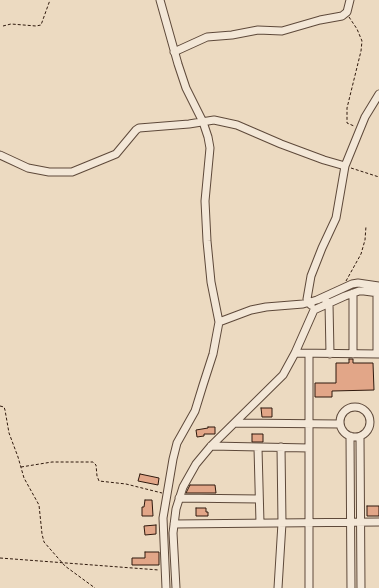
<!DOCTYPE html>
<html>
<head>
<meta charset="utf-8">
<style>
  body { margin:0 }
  canvas { display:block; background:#ecdac1 }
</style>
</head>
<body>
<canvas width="379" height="588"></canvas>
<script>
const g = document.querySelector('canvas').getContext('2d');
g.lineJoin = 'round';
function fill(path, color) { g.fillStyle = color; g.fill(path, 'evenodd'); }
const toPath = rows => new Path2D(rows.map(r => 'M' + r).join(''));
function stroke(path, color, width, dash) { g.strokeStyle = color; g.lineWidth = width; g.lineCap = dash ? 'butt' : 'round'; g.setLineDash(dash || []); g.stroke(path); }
const building = toPath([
  [349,359,353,359,353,363,373,363,374,390,332,391,332,397,315,397,315,383,336,383,336,363,349,363,349,359],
  [261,408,272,408,272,417,262,417,261,408],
  [208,427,215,427,215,434,204,434,204,436,197,437,196,430,208,428,208,427],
  [252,434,263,434,263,442,252,442,252,434],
  [140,474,159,478,158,485,138,481,140,474],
  [190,485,215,485,216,493,186,493,190,485],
  [145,500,152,500,153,516,142,516,142,507,144,507,145,500],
  [367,506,379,506,379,516,367,516,367,506],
  [196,508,206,508,206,512,208,512,208,516,196,516,196,508],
  [156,525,156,534,145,535,144,526,156,525],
  [145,552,159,552,159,565,132,565,132,558,145,558,145,552]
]);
fill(building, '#e2a688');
stroke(building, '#2f190d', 1);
const minor = toPath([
  [160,0,178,64,186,88,203,122,208,137,210,148,205,201,207,241,211,282,219,322,213,354,203,385,195,411,177,443,173,459,163,518,166,588],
  [174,52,207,37,232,35,258,30,282,31,320,20,342,16,347,12,350,0],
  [0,155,28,168,49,172,72,172,116,154,136,130,139,128,189,124,214,120,237,125,281,144,324,160,345,166,365,117,379,94],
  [326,301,329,303,330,354],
  [311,305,308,302,307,299,311,276,322,248,336,218,345,166],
  [219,322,251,310,266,307,303,304,317,300,352,284,358,283,379,286],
  [295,353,379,354],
  [353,354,353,293],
  [377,354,377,293],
  '340 422a15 15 0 1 1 30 0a15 15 0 1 1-30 0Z',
  [235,423,340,424],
  [350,436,351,588],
  [360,437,361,588],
  [211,446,309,448],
  [258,448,260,523],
  [179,498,259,499],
  [174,524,379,522],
  [176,588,173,533,176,509,183,487,196,464,211,446,283,375,295,353,314,310,345,296,359,291,364,291,379,293],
  [278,588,282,523,281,447],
  [309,588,309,354]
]);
stroke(minor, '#5e493a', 9);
stroke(toPath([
  [349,17,357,29,362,41,361,51,347,108,347,123,354,126],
  [3,26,11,24,36,26,41,25,50,0],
  [351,168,379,177],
  [346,281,361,254,365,240,366,226],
  [0,406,4,407,5,410,9,433,18,457,24,478,39,505,42,534,44,542,65,566,95,588],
  [21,467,52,462,93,462,96,465,97,476,99,481,126,484,162,493],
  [0,558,159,570]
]), '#2f190d', 1, [3, 2]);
stroke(minor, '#f3e7d7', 7);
</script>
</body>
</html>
